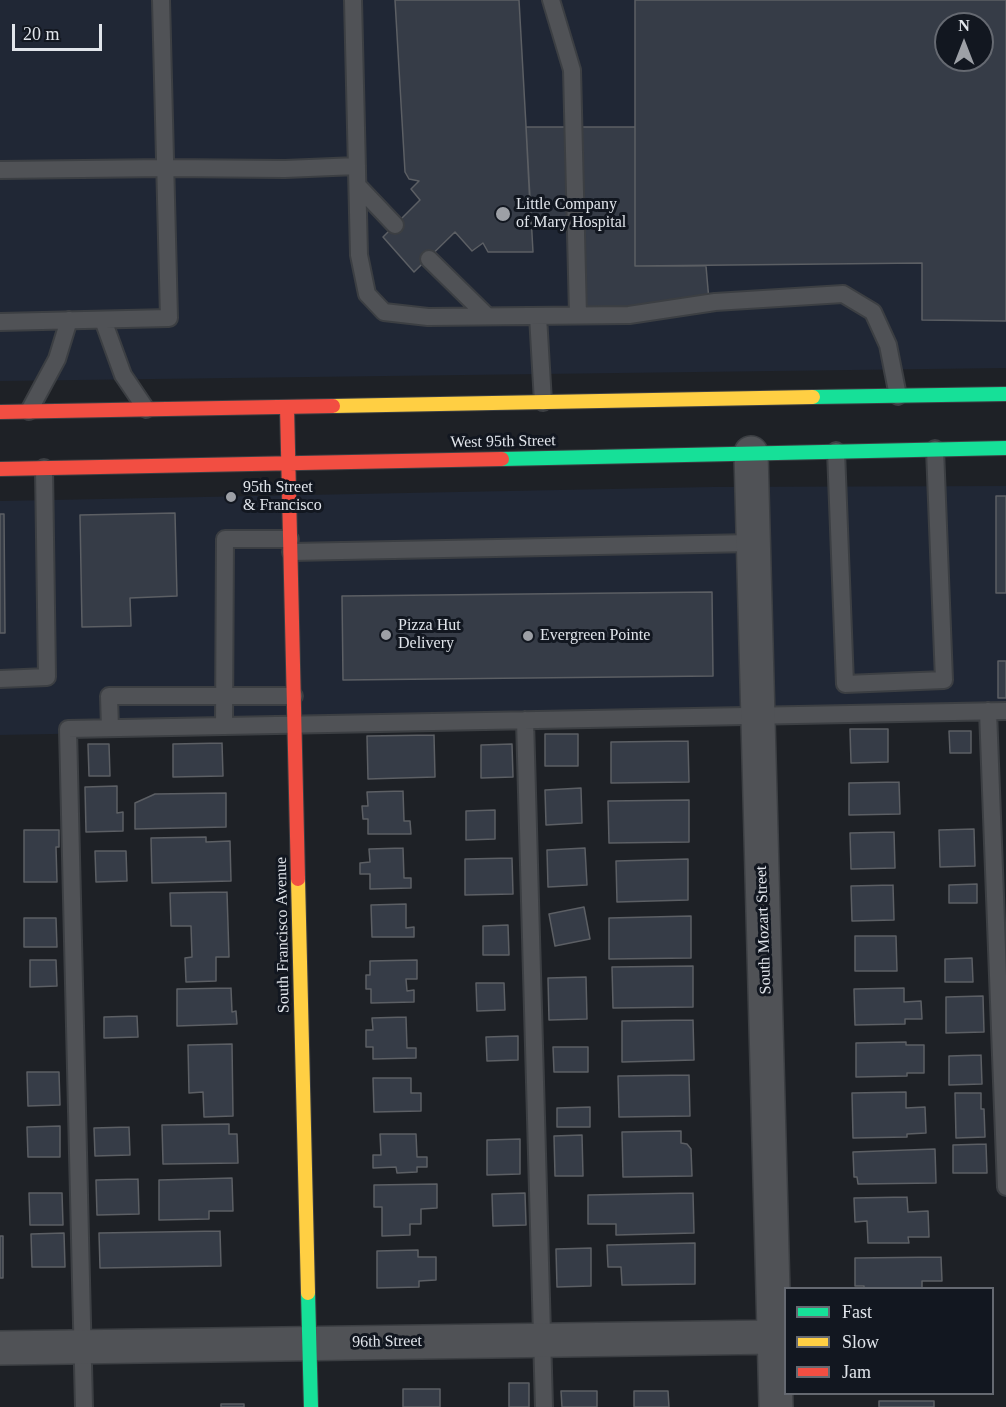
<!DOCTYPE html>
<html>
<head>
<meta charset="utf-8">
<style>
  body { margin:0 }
  #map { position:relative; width:1006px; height:1407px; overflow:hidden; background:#1e2126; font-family:Georgia,serif }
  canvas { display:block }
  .legend { position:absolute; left:784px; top:1287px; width:210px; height:108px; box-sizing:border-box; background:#121720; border:2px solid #656971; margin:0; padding:8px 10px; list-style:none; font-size:18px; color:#e1e5eb }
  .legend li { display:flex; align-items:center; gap:12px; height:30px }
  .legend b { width:30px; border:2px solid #656971 }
  .north { position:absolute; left:934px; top:12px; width:60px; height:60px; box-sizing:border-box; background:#121720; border:2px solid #656971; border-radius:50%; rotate:0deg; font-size:16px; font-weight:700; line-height:24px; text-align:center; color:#e1e5eb }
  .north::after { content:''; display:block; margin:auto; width:21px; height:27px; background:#9da0a6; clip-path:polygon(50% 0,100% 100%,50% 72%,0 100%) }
  .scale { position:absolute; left:12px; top:24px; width:90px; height:27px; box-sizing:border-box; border:3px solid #e1e5eb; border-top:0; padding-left:8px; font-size:18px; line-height:21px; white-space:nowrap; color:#e1e5eb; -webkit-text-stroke:4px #121720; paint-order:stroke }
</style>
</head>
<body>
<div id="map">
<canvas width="1006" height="1407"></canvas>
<ul class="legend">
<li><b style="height:8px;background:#16e098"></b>Fast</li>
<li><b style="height:8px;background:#ffcf43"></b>Slow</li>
<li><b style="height:8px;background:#f24e42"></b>Jam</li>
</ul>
<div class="north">N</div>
<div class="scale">20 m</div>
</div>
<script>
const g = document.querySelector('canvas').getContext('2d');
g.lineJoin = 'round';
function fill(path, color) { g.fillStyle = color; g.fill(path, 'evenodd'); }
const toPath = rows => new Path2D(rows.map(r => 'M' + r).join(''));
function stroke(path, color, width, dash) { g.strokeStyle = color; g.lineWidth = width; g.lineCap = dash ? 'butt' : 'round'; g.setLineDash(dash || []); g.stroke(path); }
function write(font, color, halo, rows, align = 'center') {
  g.font = font + ' Georgia,serif'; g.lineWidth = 6; g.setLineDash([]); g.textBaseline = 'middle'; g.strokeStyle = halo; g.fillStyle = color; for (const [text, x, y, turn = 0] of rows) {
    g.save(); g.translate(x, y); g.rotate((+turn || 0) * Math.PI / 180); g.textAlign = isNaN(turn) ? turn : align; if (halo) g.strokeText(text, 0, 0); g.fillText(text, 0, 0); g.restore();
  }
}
fill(toPath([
  [0,0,1006,0,1006,368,0,381],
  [946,24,982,24,982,60,946,60],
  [1006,486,1006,716,0,735,0,501,712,487]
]), '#202735');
const building = toPath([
  [395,0,519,0,533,252,488,252,483,243,472,251,455,232,414,272,383,237,420,200,411,189,419,181,409,179,405,172,395,0],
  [635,0,1006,0,1006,321,922,320,922,263,635,266,635,0],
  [946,24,982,24,982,60,946,60,946,24],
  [526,127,635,127,635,266,706,266,710,312,573,311,572,225,531,226,526,127],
  [996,496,1006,496,1006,593,996,593,996,496],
  [175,513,177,596,130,598,131,626,82,627,80,515,175,513],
  [0,514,4,514,5,633,0,633,0,514],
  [712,592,713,676,343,680,342,596,712,592],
  [998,661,1006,661,1006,698,998,698,998,661],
  [850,729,888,729,888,762,851,763,850,729],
  [949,731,971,731,971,753,950,753,949,731],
  [545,734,578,734,578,766,545,766,545,734],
  [434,735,435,777,368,779,367,736,434,735],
  [688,741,689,782,611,783,611,742,688,741],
  [222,743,223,776,173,777,173,744,222,743],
  [88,744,109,744,110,776,89,776,88,744],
  [512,744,513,777,481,778,481,745,512,744],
  [899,782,900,814,849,815,849,783,899,782],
  [117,786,117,813,123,812,123,831,86,832,85,787,117,786],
  [581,788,582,823,546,825,545,790,581,788],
  [403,791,404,821,410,821,411,834,368,834,368,819,363,819,362,806,368,806,367,792,403,791],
  [226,793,226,827,135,829,135,803,155,794,226,793],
  [689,800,689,842,609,843,608,801,689,800],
  [495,810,495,839,466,840,466,811,495,810],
  [974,829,975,866,940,867,939,830,974,829],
  [24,830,59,830,59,847,56,847,57,882,24,882,24,830],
  [894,832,895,868,851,869,850,833,894,832],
  [206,837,206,842,230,841,231,881,152,883,151,838,206,837],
  [403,848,404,878,411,878,411,888,370,889,370,874,360,874,360,863,370,862,369,849,403,848],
  [585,848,587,885,548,887,547,850,585,848],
  [95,851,126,851,127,881,96,882,95,851],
  [512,858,513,894,465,895,465,859,512,858],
  [688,859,688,900,617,902,616,861,688,859],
  [977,884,977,903,949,903,949,885,977,884],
  [893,885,894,920,852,921,851,886,893,885],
  [227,892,229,957,216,957,216,981,186,982,185,958,192,957,191,926,171,926,170,893,227,892],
  [406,904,406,928,414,927,414,937,372,937,371,905,406,904],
  [584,907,590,939,555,946,549,914,584,907],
  [691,916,691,958,609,959,609,918,691,916],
  [24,918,56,918,57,947,24,947,24,918],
  [508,925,509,955,483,955,483,926,508,925],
  [855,936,896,936,897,971,855,971,855,936],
  [972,958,973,982,945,982,945,959,972,958],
  [30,960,56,960,57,986,30,987,30,960],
  [417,960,417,979,406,979,407,991,414,990,414,1002,371,1003,371,989,366,989,366,975,370,975,370,961,417,960],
  [693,966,693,1007,613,1008,612,967,693,966],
  [586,977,587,1019,549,1020,548,978,586,977],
  [476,983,504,983,505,1010,477,1011,476,983],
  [231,988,232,1012,236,1011,237,1024,177,1026,177,989,231,988],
  [904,988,904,1002,921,1001,922,1019,905,1019,905,1024,855,1025,854,989,904,988],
  [983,996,984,1032,946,1033,946,997,983,996],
  [137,1016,138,1037,104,1038,104,1017,137,1016],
  [406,1017,407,1048,416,1048,416,1058,373,1059,373,1047,366,1047,366,1030,373,1030,372,1018,406,1017],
  [693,1020,694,1060,622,1062,622,1021,693,1020],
  [518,1036,518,1060,487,1061,486,1037,518,1036],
  [906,1042,906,1045,924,1045,924,1073,907,1073,907,1076,856,1077,856,1043,906,1042],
  [232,1044,233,1116,204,1117,203,1092,189,1093,188,1045,232,1044],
  [553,1047,588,1047,588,1072,554,1072,553,1047],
  [981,1055,982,1084,949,1085,949,1056,981,1055],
  [27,1072,59,1072,60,1105,28,1106,27,1072],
  [689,1075,690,1116,619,1117,618,1076,689,1075],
  [373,1078,411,1078,411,1093,421,1093,421,1111,374,1112,373,1078],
  [906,1092,906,1108,925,1107,926,1133,907,1134,907,1137,853,1138,852,1093,906,1092],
  [955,1093,981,1093,981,1109,984,1109,985,1137,956,1138,955,1093],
  [590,1107,590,1127,557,1127,557,1108,590,1107],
  [229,1124,229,1134,237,1134,238,1163,163,1164,162,1125,229,1124],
  [60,1126,60,1157,28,1157,27,1127,60,1126],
  [129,1127,130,1155,95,1156,94,1128,129,1127],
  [681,1131,681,1143,687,1144,691,1149,692,1176,623,1177,622,1132,681,1131],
  [380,1134,416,1134,417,1157,427,1157,427,1167,417,1167,417,1172,397,1173,396,1167,373,1168,373,1155,381,1155,380,1134],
  [582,1135,583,1176,555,1176,554,1136,582,1135],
  [520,1139,520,1174,487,1175,487,1140,520,1139],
  [986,1144,987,1173,953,1173,953,1145,986,1144],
  [935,1149,936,1183,858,1184,857,1177,854,1177,853,1152,935,1149],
  [232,1178,233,1211,209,1211,209,1219,159,1220,159,1180,232,1178],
  [138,1179,139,1214,97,1215,96,1180,138,1179],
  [437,1184,437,1208,421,1209,421,1224,410,1224,410,1235,382,1236,382,1207,374,1207,374,1185,437,1184],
  [29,1193,62,1193,63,1225,30,1225,29,1193],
  [525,1193,526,1225,493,1226,492,1194,525,1193],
  [693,1193,694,1233,616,1235,616,1224,588,1224,588,1195,693,1193],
  [907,1197,908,1212,928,1211,929,1237,908,1237,909,1243,868,1243,867,1221,855,1222,854,1198,907,1197],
  [220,1231,221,1266,100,1268,99,1233,220,1231],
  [64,1233,65,1267,32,1267,31,1234,64,1233],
  [0,1236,3,1236,3,1278,0,1278,0,1236],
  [695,1243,695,1284,622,1285,621,1267,608,1267,607,1245,695,1243],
  [591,1248,591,1286,557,1287,556,1249,591,1248],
  [418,1250,418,1257,436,1257,436,1280,419,1281,419,1287,377,1288,377,1251,418,1250],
  [941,1257,942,1281,922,1281,922,1288,864,1288,864,1286,855,1286,855,1258,941,1257],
  [509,1383,529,1383,529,1407,509,1407,509,1383],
  [403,1389,440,1389,440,1407,403,1407,403,1389],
  [561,1391,597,1391,597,1407,562,1407,561,1391],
  [634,1391,668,1391,669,1407,634,1407,634,1391],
  [879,1401,934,1401,934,1407,879,1407,879,1401],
  [221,1404,244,1404,244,1407,221,1407,221,1404]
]);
fill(building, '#363c47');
stroke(building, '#5c5f64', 1.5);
const lane = toPath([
  [353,0,359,255,367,294,384,312,428,317,629,315,715,302,843,294,873,312,888,345,898,396],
  [551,0,572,70,578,315],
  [0,170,165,168,285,169,357,166],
  [358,186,395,225],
  [429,259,487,316],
  [538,316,543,402],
  [103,320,123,375,146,409],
  [0,322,169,318,161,0],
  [29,411,57,359,69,320],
  [836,451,845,684,944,680,935,449],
  [291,552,753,543],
  [0,679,47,677,44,468],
  [988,711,1006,1187],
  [525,720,544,1407],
  [224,726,225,539,290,539],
  [110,728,109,696,294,696],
  [84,1407,68,729,1006,711]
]);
const street = toPath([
  [751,453,776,1407],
  [0,1348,774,1337]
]);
const fast = toPath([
  [813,397,1006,394],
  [502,459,1006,448],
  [308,1293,311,1407]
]);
const slow = toPath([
  [333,406,813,397],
  [298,879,308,1293]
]);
const jam = toPath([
  [287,407,298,879],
  [0,412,333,406],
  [0,469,502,459]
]);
stroke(lane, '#3c3f43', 20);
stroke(street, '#3c3f43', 36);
stroke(fast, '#3c3f43', 16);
stroke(slow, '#3c3f43', 16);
stroke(jam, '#3c3f43', 16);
stroke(lane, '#505256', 16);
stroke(street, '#505256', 33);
stroke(fast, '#16e098', 14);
stroke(slow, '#ffcf43', 14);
stroke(jam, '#f24e42', 14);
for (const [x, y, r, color] of [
  [503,214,8,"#9da0a6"],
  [231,497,6,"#9da0a6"],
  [386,635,6,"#9da0a6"],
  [528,636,6,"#9da0a6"]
]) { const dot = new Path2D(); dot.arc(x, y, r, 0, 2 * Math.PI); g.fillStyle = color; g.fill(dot); stroke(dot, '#121720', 2); }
write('16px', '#e1e5eb', '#121720', [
  ["Little Company",516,205],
  ["of Mary Hospital",516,223],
  ["95th Street",243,488],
  ["& Francisco",243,506],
  ["Pizza Hut",398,626],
  ["Delivery",398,644],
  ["Evergreen Pointe",540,636]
], 'left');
write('16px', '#e1e5eb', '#121720', [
  ["West 95th Street",503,442,-1],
  ["South Mozart Street",764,930,-92],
  ["South Francisco Avenue",283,935,-91],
  ["96th Street",387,1342,-1]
]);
</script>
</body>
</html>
